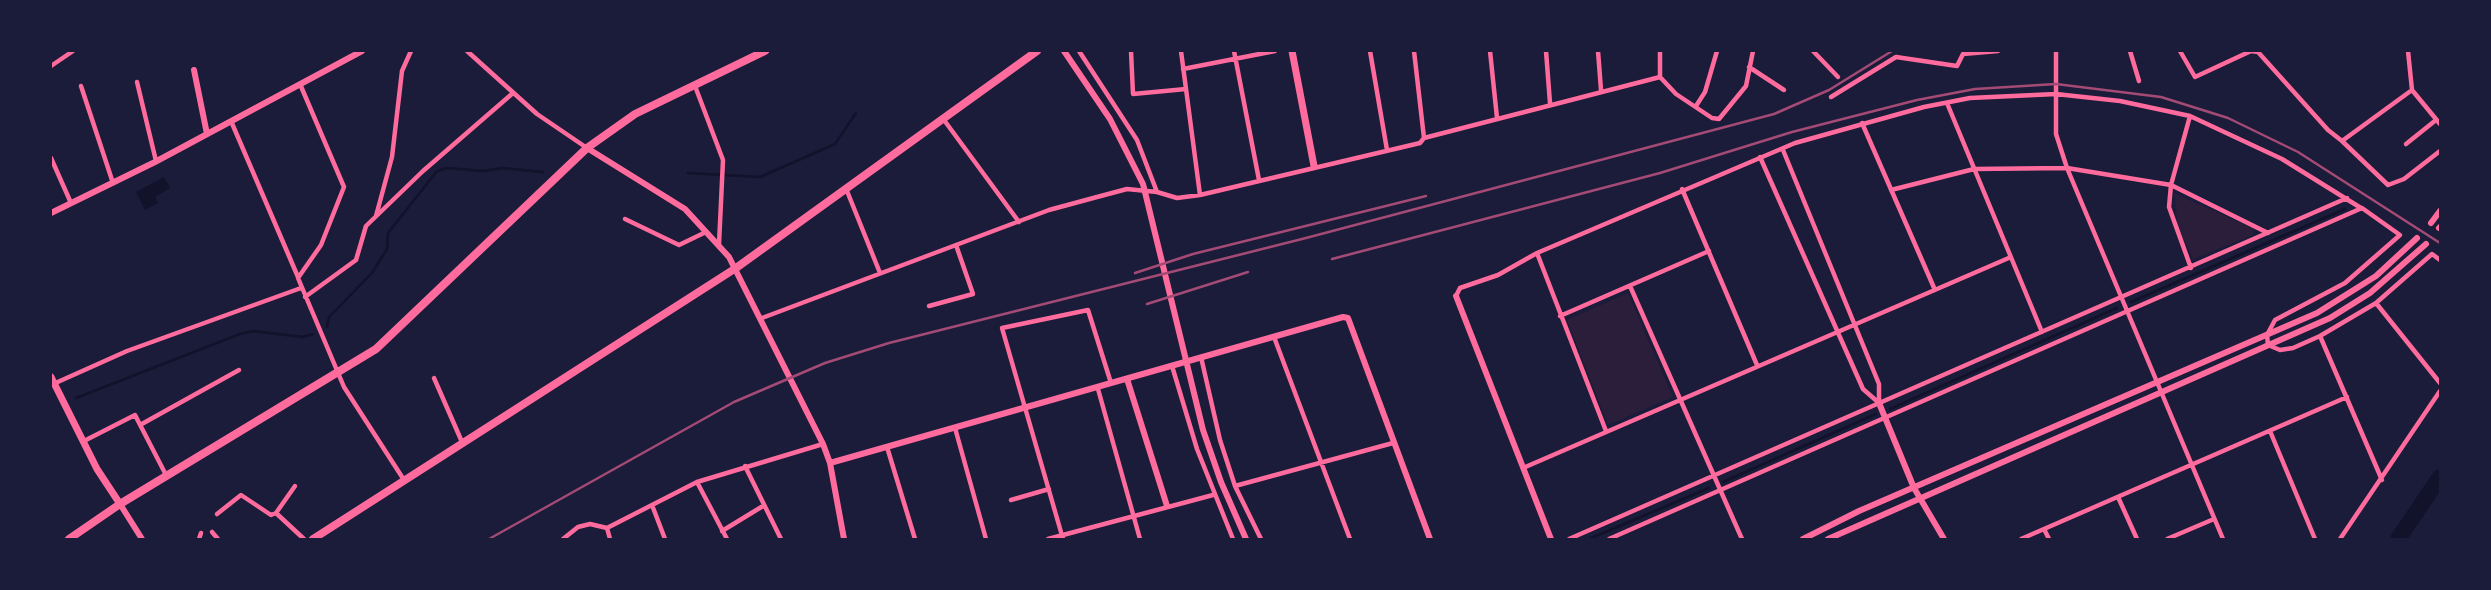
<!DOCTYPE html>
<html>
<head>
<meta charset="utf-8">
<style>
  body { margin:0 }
  #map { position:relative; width:2491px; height:590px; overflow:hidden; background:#1b1b3a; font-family:"Public Sans",sans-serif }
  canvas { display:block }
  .frame { position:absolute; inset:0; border:52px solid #1b1b3a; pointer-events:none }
</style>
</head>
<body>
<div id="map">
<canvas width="2491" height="590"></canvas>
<div class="frame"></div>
</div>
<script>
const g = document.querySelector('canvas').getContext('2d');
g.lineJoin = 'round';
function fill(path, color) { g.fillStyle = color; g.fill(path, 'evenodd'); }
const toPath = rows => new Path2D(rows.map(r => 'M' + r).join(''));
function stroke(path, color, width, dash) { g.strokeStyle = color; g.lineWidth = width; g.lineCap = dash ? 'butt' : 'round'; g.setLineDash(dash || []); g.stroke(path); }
fill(toPath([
  [2174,193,2254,229,2253,235,2193,259,2178,227],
  [1628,293,1673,397,1608,425,1567,320]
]), '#2a1e3b');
fill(toPath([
  [164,177,170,188,155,197,158,203,145,210,136,192]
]), '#12122b');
stroke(toPath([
  [688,173,760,177,835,144,856,113],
  [2131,302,2345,209],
  [327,327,329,317,372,273,387,249,388,233,437,171,447,168,484,171,502,168,543,172],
  [76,398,240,334,253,331,303,337,313,334],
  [1890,409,2117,308],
  [1723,482,1876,414],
  [1589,539,1709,488]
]), '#12122b', 2.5);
stroke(toPath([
  [2398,539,2440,477]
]), '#12122b', 16);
stroke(toPath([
  [467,51,537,114,587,148],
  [1079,51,1137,140,1157,192],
  [1131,51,1133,94,1186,89],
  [1181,51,1200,195],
  [1234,51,1259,180],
  [1370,51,1387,150],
  [1490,51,1497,118],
  [1546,51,1550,103],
  [1598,51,1601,90],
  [1660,51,1660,77,1676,94,1712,118,1719,119,1746,86,1753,51],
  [1813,51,1838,77],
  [2056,51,2056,134,2067,168,2223,539],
  [2130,51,2139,81],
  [2180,51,2195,77,2251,51,2258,52,2328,130,2342,141],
  [2408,51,2412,90,2342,141,2388,185,2404,179,2440,151],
  [51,66,73,51],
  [1749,67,1784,90],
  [1183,69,1275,51],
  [137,82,156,161],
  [300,84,344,187,321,245,298,278,344,387,404,480],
  [81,86,113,183],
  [695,86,723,160,719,244],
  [2412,90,2440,124],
  [1831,97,1896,57,1957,66,1963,54,1998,51],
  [1947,103,2042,332],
  [1696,106,1705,92,1717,51],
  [2190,116,2171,185,2169,207,2191,268],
  [944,120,1019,222],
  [231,121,298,277],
  [1862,123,1935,290],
  [1424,138,1660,77],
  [2406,144,2436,120],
  [1783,150,1879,384,1879,402],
  [1760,157,1863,389,1879,403],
  [51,158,71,203],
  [1682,189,1757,365],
  [1891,190,1974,169,2067,168,2171,185,2268,233],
  [847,191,880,273],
  [376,216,392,157,402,71,411,51],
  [625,219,679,245,706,232],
  [1537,253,1606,431],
  [1630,286,1742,539],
  [1456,296,1460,288,1498,275,1537,253,1795,143,1924,107,1970,98,2056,94,2120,101,2190,116,2282,159,2361,208],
  [305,297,356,260,366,226,423,171,513,93],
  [2376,303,2440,383],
  [929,306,973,294,956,245],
  [1560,316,1709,251],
  [762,318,1049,210,1097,197,1127,189,1157,192,1177,198,1200,195,1420,143,1424,138,1414,51],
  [2320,336,2382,480],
  [1274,337,1350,539],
  [1201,357,1220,440,1235,486,1261,539],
  [1172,366,1197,449,1233,539],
  [434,378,462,442],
  [51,385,127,351,301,288],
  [1098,389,1140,539],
  [140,425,239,370],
  [955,428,986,539],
  [2270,431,2315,539],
  [84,441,135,415,166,475],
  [887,447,915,539],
  [745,466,781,539],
  [1523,468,2011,257],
  [697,482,727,539],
  [1235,486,1393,443],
  [2118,497,2137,539],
  [1011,500,1049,489],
  [652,505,665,539],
  [276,513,295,486],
  [217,514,241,495,271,515,276,513,304,539],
  [2044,529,2049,539],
  [722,531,763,506],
  [212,532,218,539],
  [199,539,201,533],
  [563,539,578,527,590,524,607,528],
  [610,539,607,528,697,482,823,444],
  [1048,539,1213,495],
  [1063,539,1002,328,1088,310,1111,383],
  [1569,539,2347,198],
  [1609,539,2362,208,2400,235,2345,283,2275,320,2267,335,2268,345,2280,350,2293,348,2320,336,2376,303,2432,254,2440,260],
  [2021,539,2347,397],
  [2167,539,2214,519],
  [2340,539,2440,391]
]), '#ff6b9d', 4.5);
stroke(toPath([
  [1064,51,1110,119,1143,184,1203,430,1221,482,1246,539],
  [194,70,207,134],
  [587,148,685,209,729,257,823,444,830,463,844,539],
  [51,213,155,162,362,51],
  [2431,223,2440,211],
  [2439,228,2440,227],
  [1456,296,1551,539],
  [1127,379,1167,506],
  [1879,403,1914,488,1944,539],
  [830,463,1343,317,1348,318,1430,539],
  [120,504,142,539],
  [1803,539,1859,511,2317,313,2376,276,2417,238],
  [1828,539,2330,318,2370,293,2426,244]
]), '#ff6b9d', 6);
stroke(toPath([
  [1292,51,1314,166],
  [51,377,97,469,120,504]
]), '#ff6b9d', 7);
stroke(toPath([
  [69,539,120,504,376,349,587,148,635,114,765,51],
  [313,539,736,268,1037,51]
]), '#ff6b9d', 8);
stroke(toPath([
  [1332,259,1660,173,1792,132,1917,100,1975,89,2056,84,2161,97,2228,118,2298,152,2440,243],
  [1135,273,1193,254,1426,196],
  [1147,304,1248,272],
  [489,539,734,402,825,363,889,343,1306,238,1774,114,1829,90,1892,51]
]), '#a44b75', 2.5);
</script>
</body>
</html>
